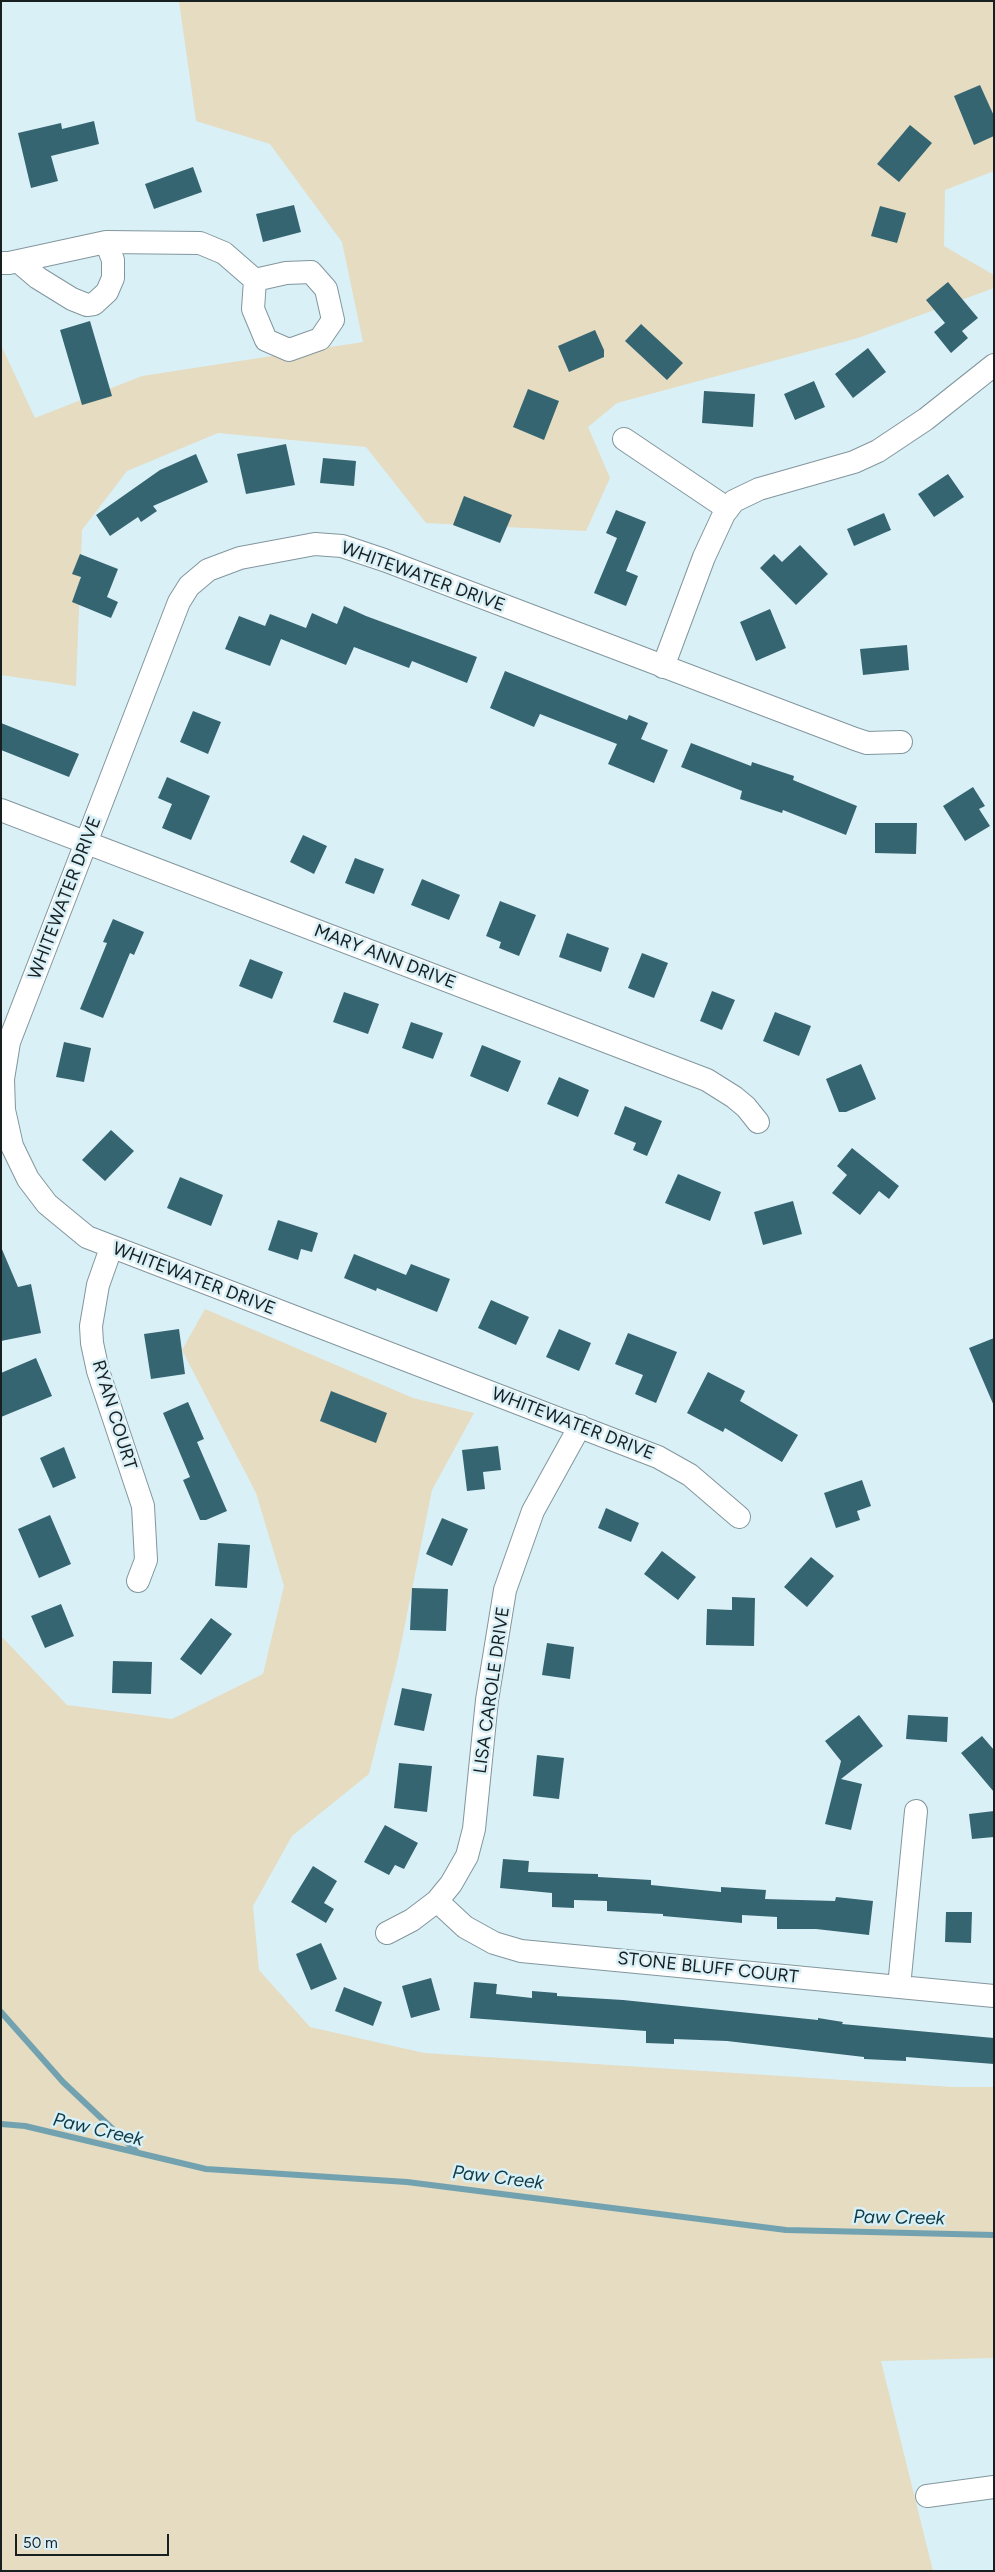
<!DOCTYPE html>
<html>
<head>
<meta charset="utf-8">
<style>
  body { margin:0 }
  #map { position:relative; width:995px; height:2572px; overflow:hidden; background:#daf0f7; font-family:Figtree,sans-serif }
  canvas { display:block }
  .frame { position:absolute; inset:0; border:2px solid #171f21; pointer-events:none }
  .scale { position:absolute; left:15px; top:2534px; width:154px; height:22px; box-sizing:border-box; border:2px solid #171f21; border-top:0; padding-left:6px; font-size:15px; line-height:18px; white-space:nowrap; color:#171f21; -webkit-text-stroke:4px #daf0f7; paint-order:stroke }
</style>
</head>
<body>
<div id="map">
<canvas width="995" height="2572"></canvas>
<div class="frame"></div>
<div class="scale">50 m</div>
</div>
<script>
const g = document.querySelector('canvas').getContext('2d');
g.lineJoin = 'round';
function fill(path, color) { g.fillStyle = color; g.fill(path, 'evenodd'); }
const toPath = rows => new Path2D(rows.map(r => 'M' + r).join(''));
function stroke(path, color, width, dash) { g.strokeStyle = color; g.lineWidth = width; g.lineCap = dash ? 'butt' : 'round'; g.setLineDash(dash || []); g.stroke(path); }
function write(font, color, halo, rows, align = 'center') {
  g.font = font + ' Figtree,sans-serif'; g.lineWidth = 5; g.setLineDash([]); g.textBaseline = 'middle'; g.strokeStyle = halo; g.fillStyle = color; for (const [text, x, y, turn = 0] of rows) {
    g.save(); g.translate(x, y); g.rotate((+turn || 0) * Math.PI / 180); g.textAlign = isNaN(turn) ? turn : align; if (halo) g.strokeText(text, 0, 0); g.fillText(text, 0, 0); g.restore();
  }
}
fill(toPath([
  [179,1,994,1,994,171,945,190,944,246,994,275,994,288,858,338,617,403,588,427,610,478,586,531,426,523,366,447,218,433,127,471,82,530,76,686,1,675,1,345,35,418,142,376,363,342,342,242,270,144,196,121],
  [205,1309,413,1398,474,1413,432,1490,398,1659,369,1774,292,1836,253,1906,259,1970,310,2027,424,2053,953,2087,994,2087,994,2358,881,2361,933,2571,1,2571,1,1636,67,1705,172,1719,263,1674,284,1586,256,1493,182,1350]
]), '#e5dcc1');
stroke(toPath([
  [1,2012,63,2082,136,2151],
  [1,2124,25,2126,206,2169,407,2182,786,2230,994,2235]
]), '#72a2b0', 6);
fill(toPath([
  [980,85,994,116,994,136,974,145,954,96],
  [94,121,99,144,51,156,58,181,31,188,18,133,61,123,62,129],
  [910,125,932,143,899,182,877,164],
  [193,167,202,192,154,209,145,184],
  [294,205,301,232,263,242,256,214],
  [880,206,906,213,897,243,871,236],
  [948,282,978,318,962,331,968,338,951,353,934,332,945,323,926,300],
  [90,321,112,396,82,405,60,330],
  [641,324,683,363,667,380,625,341],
  [595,330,604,350,604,357,569,372,558,346],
  [868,348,886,372,853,398,835,374],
  [814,381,825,407,795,420,784,394],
  [528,389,559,401,544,440,513,427],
  [704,391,755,394,753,427,702,423],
  [286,444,295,485,246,494,237,454],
  [196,454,208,482,153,506,157,511,141,522,138,517,110,536,96,515,160,470],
  [323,458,356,461,354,486,320,483],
  [948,474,964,497,934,517,918,494],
  [464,496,512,515,500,543,453,525],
  [616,510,646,522,626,571,638,576,626,606,594,593,617,538,606,533],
  [884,513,891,530,854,546,847,529],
  [800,545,828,574,796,605,760,568,774,554,782,562],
  [80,554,118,569,107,597,118,602,111,618,72,602,81,577,72,574],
  [344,606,366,616,477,657,467,683,412,661,409,668,354,647,346,665,281,639,270,666,225,649,239,616,265,626,270,614,306,628,312,613,337,624],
  [770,609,786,648,756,661,740,622],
  [907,645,909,670,863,675,860,649],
  [505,671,627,720,629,715,648,723,641,739,668,750,654,783,608,764,617,744,540,714,534,727,490,708],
  [193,711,221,722,208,754,180,742],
  [1,723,79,754,69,777,1,750],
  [691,743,751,766,752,762,794,776,793,780,857,806,846,835,783,810,782,813,740,799,742,791,681,767],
  [167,777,210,796,191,840,162,828,172,804,158,798],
  [973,787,985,806,979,809,990,826,965,841,943,806],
  [875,823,917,823,916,854,875,853],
  [303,835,327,846,314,874,290,862],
  [355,858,384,869,374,894,345,883],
  [422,879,460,895,449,920,411,905],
  [500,901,536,915,519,956,499,948,501,942,486,936],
  [113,919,144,932,134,955,130,953,103,1018,80,1009,107,943,103,942],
  [567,933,609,948,601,972,559,957],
  [642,953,668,963,654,998,628,988],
  [250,959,283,972,272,999,239,986],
  [712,991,735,1000,722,1030,700,1021],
  [344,992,379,1004,368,1034,333,1022],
  [775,1012,811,1026,799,1056,763,1041],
  [411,1022,443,1033,433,1059,402,1048],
  [64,1042,91,1048,84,1082,56,1077],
  [482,1045,521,1061,508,1092,470,1076],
  [861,1064,876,1099,846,1112,839,1112,826,1079],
  [559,1077,589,1090,578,1117,547,1104],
  [625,1106,662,1121,647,1156,633,1150,636,1143,614,1134],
  [111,1130,134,1151,105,1181,82,1160],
  [852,1148,899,1186,889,1199,879,1191,860,1215,832,1193,847,1175,837,1166],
  [678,1174,721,1192,710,1221,665,1203],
  [180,1177,223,1195,211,1226,167,1208],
  [793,1201,802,1234,763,1245,754,1212],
  [278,1220,318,1233,312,1252,301,1249,298,1260,268,1250],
  [1,1247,18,1287,31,1284,41,1333,1,1341],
  [354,1254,406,1275,411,1264,450,1279,437,1312,377,1288,376,1291,344,1278],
  [491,1300,529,1317,516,1345,478,1328],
  [179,1329,185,1374,151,1379,144,1334],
  [559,1329,591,1343,579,1371,546,1357],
  [628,1333,677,1352,656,1403,635,1394,643,1375,615,1364],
  [994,1338,994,1406,969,1348],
  [36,1358,52,1396,1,1417,1,1373],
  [708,1372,745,1391,740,1401,798,1435,782,1462,725,1428,723,1432,687,1413],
  [331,1391,387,1413,376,1443,320,1421],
  [188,1402,204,1439,197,1442,227,1511,206,1520,200,1520,183,1480,190,1477,163,1413],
  [498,1446,501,1470,483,1472,485,1489,467,1491,462,1450],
  [64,1447,76,1478,53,1488,40,1458],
  [862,1480,871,1506,857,1511,860,1520,836,1528,824,1493],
  [606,1508,639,1523,631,1542,598,1528],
  [50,1515,71,1564,39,1578,18,1529],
  [442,1518,468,1529,452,1566,426,1554],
  [218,1543,250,1545,247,1588,215,1586],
  [662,1551,696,1577,678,1600,644,1574],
  [811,1557,834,1576,807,1607,784,1587],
  [412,1588,448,1589,446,1631,410,1630],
  [732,1597,755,1598,754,1646,706,1645,707,1609,732,1610],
  [61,1604,74,1636,45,1648,31,1616],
  [211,1618,232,1634,201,1675,180,1659],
  [547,1643,574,1647,570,1679,542,1675],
  [113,1661,152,1662,151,1694,112,1693],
  [402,1688,432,1694,424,1731,394,1725],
  [859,1715,883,1746,841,1779,862,1784,851,1830,825,1824,841,1761,825,1741],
  [908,1715,948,1717,947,1742,906,1739],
  [982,1736,994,1750,994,1792,961,1753],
  [537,1755,564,1758,559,1799,533,1796],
  [399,1763,432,1766,427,1812,394,1808],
  [994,1811,994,1837,972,1839,969,1814],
  [385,1825,418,1843,404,1869,395,1865,389,1875,364,1862],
  [503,1859,529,1861,528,1872,598,1874,598,1877,651,1880,651,1885,721,1892,721,1887,766,1890,765,1899,835,1901,836,1897,873,1901,869,1935,816,1929,777,1929,777,1917,742,1915,742,1923,663,1916,663,1914,607,1911,607,1901,574,1900,574,1908,552,1907,552,1893,500,1888],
  [313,1866,337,1881,324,1903,334,1909,326,1923,291,1902],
  [946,1912,972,1912,971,1943,945,1942],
  [321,1943,337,1979,311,1990,296,1954],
  [431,1978,440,2010,411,2018,402,1986],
  [474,1982,497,1984,496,1994,532,1998,532,1991,557,1993,557,1996,623,2000,818,2020,818,2018,843,2022,842,2024,994,2038,994,2064,906,2057,906,2061,864,2059,864,2057,727,2041,674,2039,674,2044,646,2043,646,2031,470,2018],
  [344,1987,382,2002,373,2026,335,2011]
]), '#366572');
const minor = toPath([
  [18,261,38,278,72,299,87,305,94,304,107,292,113,278,113,260,106,242],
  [1,263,9,263,106,242,200,243,224,253,255,280],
  [311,272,326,289,333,320,320,339,289,350,266,340,253,309,255,280,286,273,311,272],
  [624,439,728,509],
  [663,667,704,557,724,514,734,501,759,489,854,462,878,451,926,419,994,365],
  [1,810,707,1080,734,1097,746,1107,758,1122],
  [111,1248,98,1285,91,1326,92,1343,98,1371,143,1506,146,1560,138,1581],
  [739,1517,690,1475,658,1457,87,1237,47,1204,28,1179,12,1146,4,1110,3,1079,9,1042,179,602,189,586,208,570,240,558,315,544,342,546,384,560,855,739,867,743,901,742],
  [437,1901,465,1927,494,1943,521,1951,994,1996],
  [387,1933,412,1920,437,1901,451,1884,467,1856,474,1829,487,1700,505,1590,533,1511,580,1426],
  [899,1987,916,1811],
  [927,2496,994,2487]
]);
stroke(minor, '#82969d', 24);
stroke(minor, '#fff', 22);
write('18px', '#171f21', '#daf0f7', [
  ["WHITEWATER DRIVE",423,577,20],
  ["WHITEWATER DRIVE",65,898,-69],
  ["MARY ANN DRIVE",385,957,21],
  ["WHITEWATER DRIVE",194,1279,21],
  ["RYAN COURT",114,1415,73],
  ["WHITEWATER DRIVE",573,1424,21],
  ["LISA CAROLE DRIVE",492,1690,-82],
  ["STONE BLUFF COURT",708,1968,6]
]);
write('italic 19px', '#0d3b46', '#daf0f7', [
  ["Paw Creek",98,2130,13],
  ["Paw Creek",498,2178,7],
  ["Paw Creek",899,2218,1]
]);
</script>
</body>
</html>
